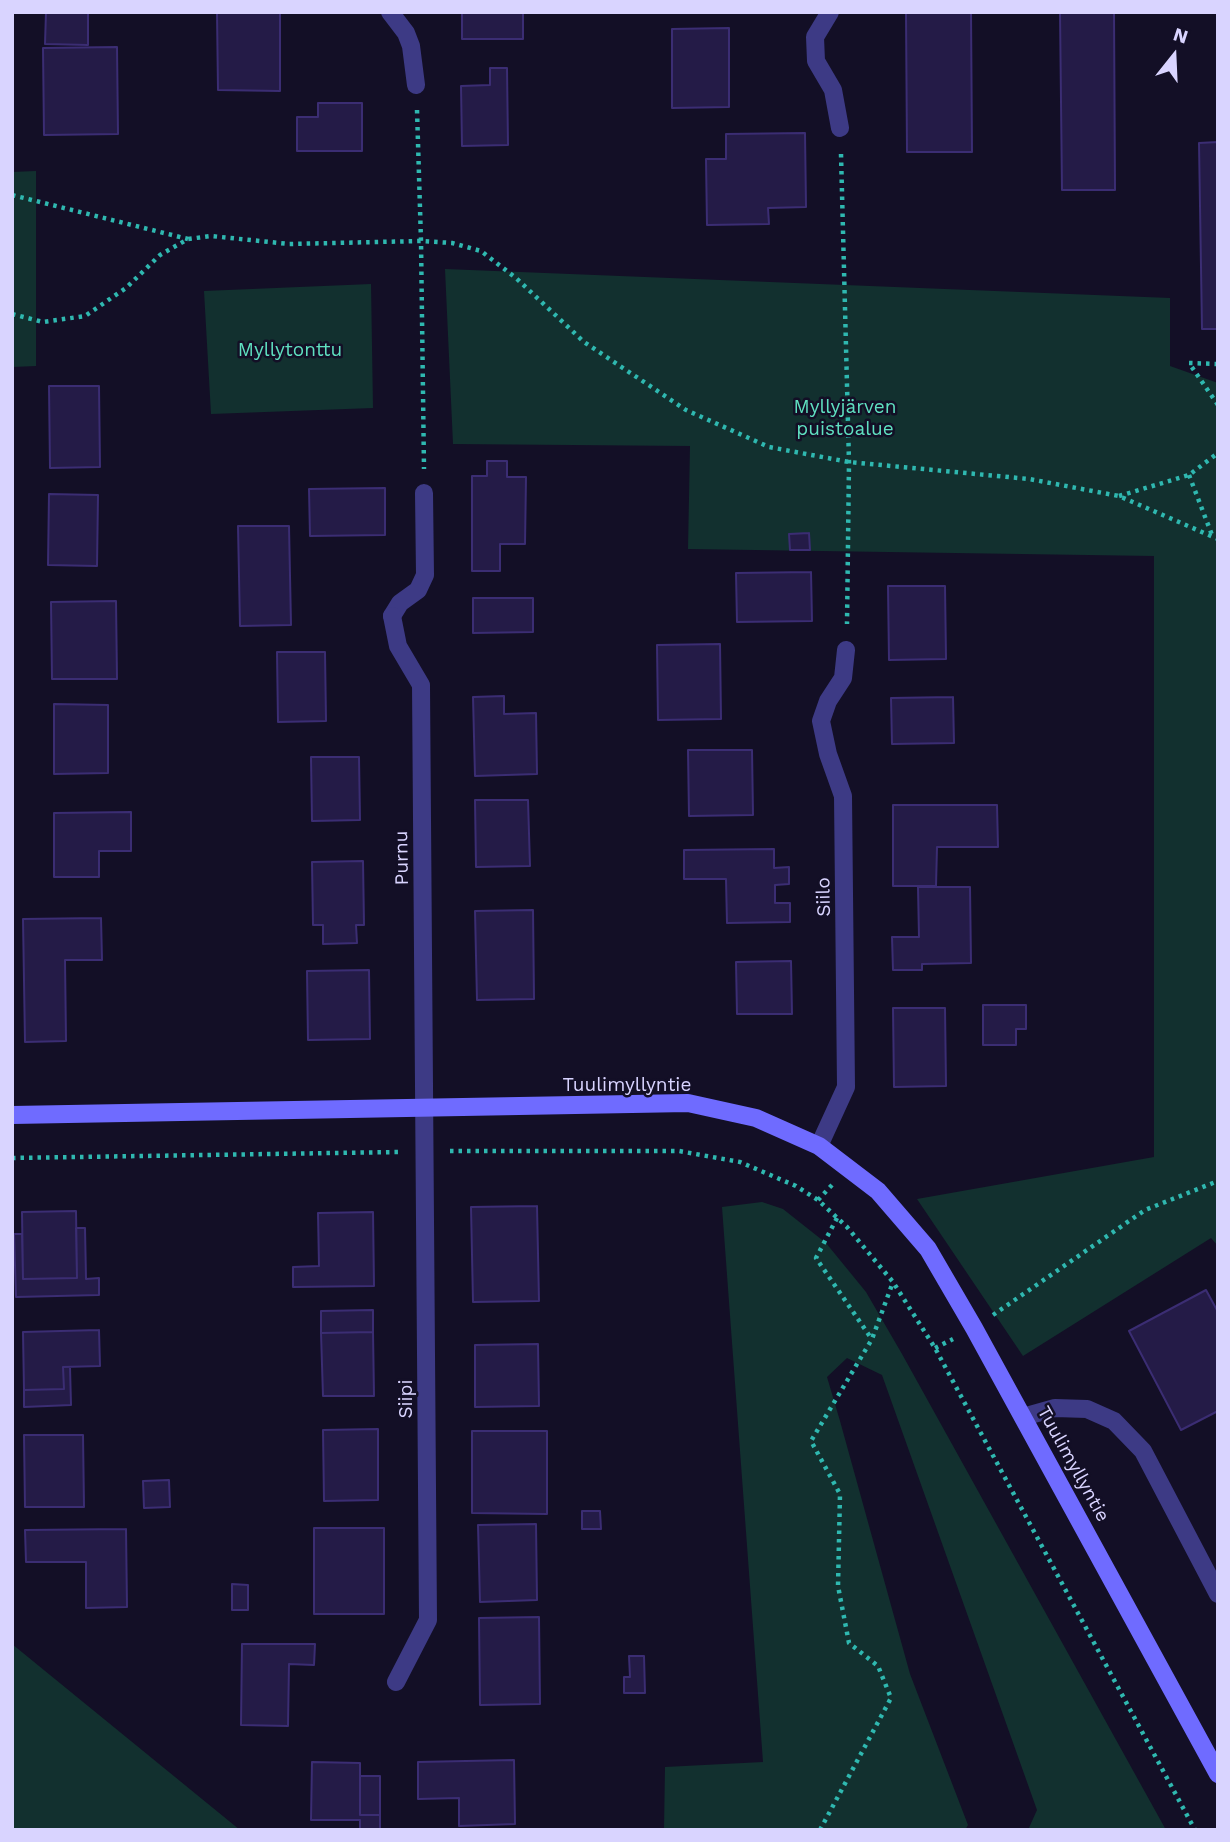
<!DOCTYPE html>
<html>
<head>
<meta charset="utf-8">
<style>
  body { margin:0 }
  #map { position:relative; width:1230px; height:1842px; overflow:hidden; background:#130f26; font-family:"Work Sans",sans-serif }
  canvas { display:block }
  .frame { position:absolute; inset:0; border:14px solid #d9d4ff; pointer-events:none }
  .north { position:absolute; left:1139px; top:21px; width:70px; height:70px; -webkit-text-stroke:5px #130f26; paint-order:stroke; rotate:18deg; font-size:19px; font-weight:700; line-height:28px; text-align:center; color:#d9d4ff }
  .north::after { content:''; display:block; margin:auto; width:24px; height:32px; background:#d9d4ff; clip-path:polygon(50% 0,100% 100%,50% 72%,0 100%) }
</style>
</head>
<body>
<div id="map">
<canvas width="1230" height="1842"></canvas>
<div class="frame"></div>
<div class="north">N</div>
</div>
<script>
const g = document.querySelector('canvas').getContext('2d');
g.lineJoin = 'round';
function fill(path, color) { g.fillStyle = color; g.fill(path, 'evenodd'); }
const toPath = rows => new Path2D(rows.map(r => 'M' + r).join(''));
function stroke(path, color, width, dash) { g.strokeStyle = color; g.lineWidth = width; g.lineCap = dash ? 'butt' : 'round'; g.setLineDash(dash || []); g.stroke(path); }
function write(font, color, halo, rows, align = 'center') {
  g.font = font + ' "Work Sans",sans-serif'; g.lineWidth = 5; g.setLineDash([]); g.textBaseline = 'middle'; g.strokeStyle = halo; g.fillStyle = color; for (const [text, x, y, turn = 0] of rows) {
    g.save(); g.translate(x, y); g.rotate((+turn || 0) * Math.PI / 180); g.textAlign = isNaN(turn) ? turn : align; if (halo) g.strokeText(text, 0, 0); g.fillText(text, 0, 0); g.restore();
  }
}
fill(toPath([
  [36,171,36,366,12,367,12,172],
  [445,269,1170,298,1170,366,1218,383,1218,1246,1211,1238,1023,1356,917,1199,1154,1157,1154,556,688,549,690,446,453,444],
  [371,284,373,408,211,414,204,291],
  [762,1202,783,1209,826,1243,866,1292,902,1354,1166,1830,1028,1830,1037,1810,882,1375,847,1358,827,1377,840,1421,910,1674,968,1825,965,1830,664,1830,665,1767,763,1762,722,1207],
  [12,1644,240,1830,12,1830]
]), '#12302f');
const building = toPath([
  [46,12,88,12,88,45,45,44,46,12],
  [217,12,280,12,280,91,218,90,217,12],
  [462,12,523,12,523,39,462,39,462,12],
  [906,12,971,12,972,152,907,152,906,12],
  [1060,12,1114,12,1115,190,1062,190,1060,12],
  [729,28,729,107,672,108,672,29,729,28],
  [117,47,118,134,44,135,43,48,117,47],
  [490,68,507,68,508,145,462,146,461,86,490,85,490,68],
  [318,103,362,103,362,151,297,151,297,117,318,117,318,103],
  [805,133,806,207,768,208,769,224,707,225,706,159,726,159,726,134,805,133],
  [1218,142,1218,329,1202,329,1199,143,1218,142],
  [49,386,99,386,100,467,50,468,49,386],
  [487,461,507,461,507,477,526,477,525,544,500,544,500,571,472,571,472,476,487,476,487,461],
  [385,488,385,535,310,536,309,489,385,488],
  [49,494,98,495,97,566,48,565,49,494],
  [238,526,289,526,291,625,240,626,238,526],
  [809,533,810,550,790,550,789,534,809,533],
  [811,572,812,621,737,622,736,573,811,572],
  [888,586,945,586,946,659,889,660,888,586],
  [473,598,533,598,533,632,473,633,473,598],
  [116,601,117,679,52,679,51,602,116,601],
  [720,644,721,719,658,720,657,645,720,644],
  [277,652,325,652,326,721,278,722,277,652],
  [504,696,504,714,536,713,537,774,475,776,473,697,504,696],
  [953,697,954,743,892,744,891,698,953,697],
  [54,704,108,705,108,773,54,774,54,704],
  [688,750,752,750,753,815,689,816,688,750],
  [311,757,359,757,360,820,312,821,311,757],
  [475,800,528,800,530,866,476,867,475,800],
  [893,805,997,805,998,847,937,847,936,886,893,886,893,805],
  [131,812,131,851,99,851,99,877,54,877,54,813,131,812],
  [774,849,774,868,789,867,789,884,775,885,775,903,790,903,790,922,727,923,726,879,684,879,684,850,774,849],
  [363,861,364,925,356,925,357,943,323,944,323,925,313,925,312,862,363,861],
  [918,887,970,887,971,963,922,964,922,970,893,970,892,937,919,937,918,887],
  [533,910,534,999,477,1000,475,911,533,910],
  [101,918,102,960,65,960,66,1041,25,1042,23,919,101,918],
  [791,961,792,1014,737,1014,736,962,791,961],
  [369,970,370,1039,308,1040,307,971,369,970],
  [983,1005,1026,1005,1026,1029,1016,1029,1016,1045,983,1045,983,1005],
  [893,1008,945,1008,946,1086,894,1087,893,1008],
  [537,1206,539,1301,473,1302,471,1207,537,1206],
  [76,1211,77,1278,23,1279,22,1212,76,1211],
  [373,1212,374,1286,293,1287,293,1267,319,1266,318,1213,373,1212],
  [76,1228,85,1228,86,1279,99,1278,99,1295,16,1297,14,1234,22,1234,23,1279,77,1278,76,1228],
  [1206,1290,1218,1312,1218,1411,1181,1430,1129,1331,1206,1290],
  [373,1310,373,1332,321,1333,321,1311,373,1310],
  [99,1330,100,1366,63,1367,64,1389,24,1390,23,1332,99,1330],
  [373,1332,374,1396,323,1396,321,1333,373,1332],
  [538,1344,539,1406,475,1407,475,1345,538,1344],
  [63,1367,70,1367,71,1405,24,1407,24,1390,64,1389,63,1367],
  [378,1429,378,1500,324,1501,323,1430,378,1429],
  [472,1431,547,1431,547,1514,472,1513,472,1431],
  [24,1435,83,1435,84,1507,25,1507,24,1435],
  [169,1480,170,1507,144,1508,143,1481,169,1480],
  [582,1511,600,1511,601,1529,582,1529,582,1511],
  [536,1524,537,1600,480,1602,478,1525,536,1524],
  [314,1528,384,1528,384,1614,314,1614,314,1528],
  [126,1529,127,1607,86,1608,86,1562,26,1562,25,1530,126,1529],
  [232,1584,248,1585,248,1610,232,1610,232,1584],
  [539,1617,540,1704,480,1705,479,1618,539,1617],
  [242,1644,315,1644,314,1665,289,1664,288,1726,241,1725,242,1644],
  [629,1656,644,1656,645,1693,624,1693,624,1677,630,1677,629,1656],
  [514,1760,515,1824,459,1826,459,1798,418,1799,418,1762,514,1760],
  [312,1762,360,1763,360,1815,380,1815,380,1830,360,1830,360,1820,311,1820,312,1762],
  [360,1776,380,1776,380,1815,360,1815,360,1776]
]);
fill(building, '#241b47');
stroke(building, '#3b2d73', 2);
stroke(toPath([
  [417,110,421,241,424,469],
  [841,154,849,462,847,624],
  [12,195,188,239],
  [12,314,43,322,85,316,126,288,160,255,188,239,211,236,289,244,421,241,452,243,481,251,516,278,584,342,686,410,769,447,849,462,1029,479,1119,496,1218,539],
  [1218,364,1189,363,1218,405],
  [1189,475,1212,535],
  [1119,496,1189,475,1218,453],
  [450,1151,679,1151,740,1162,796,1186,818,1200,847,1227,893,1282,935,1348,1195,1830],
  [12,1158,399,1152],
  [818,1200,832,1185],
  [837,1218,816,1258,871,1338],
  [993,1315,1145,1210,1218,1181],
  [935,1348,953,1339],
  [820,1830,891,1698,878,1666,849,1643,838,1586,840,1494,811,1441,872,1339,893,1282]
]), '#2fb8b0', 4.5, [3.5, 5]);
stroke(toPath([
  [392,616,400,603,418,590,425,575,424,493],
  [1023,1417,1055,1408,1087,1409,1114,1421,1143,1451,1218,1594]
]), '#3d3a85', 18);
stroke(toPath([
  [390,12,406,33,411,46,416,85],
  [830,12,815,37,816,61,833,90,840,128],
  [392,616,398,646,421,685,428,1620,396,1682],
  [819,1146,846,1087,843,796,828,754,821,721,828,701,843,678,846,650]
]), '#3d3a85', 18);
stroke(toPath([
  [12,1115,688,1103,756,1118,819,1146,878,1191,928,1249,974,1328,1218,1774]
]), '#6f6bff', 18);
write('19px', '#5fe0c0', '#130f26', [
  ["Myllytonttu",290,350],
  ["Myllyjärven",845,407],
  ["puistoalue",845,429]
]);
write('19px', '#d9d4ff', '#130f26', [
  ["Purnu",402,858,-91],
  ["Siilo",824,897,-91],
  ["Tuulimyllyntie",627,1085],
  ["Siipi",406,1399,-90],
  ["Tuulimyllyntie",1073,1464,61]
]);
</script>
</body>
</html>
